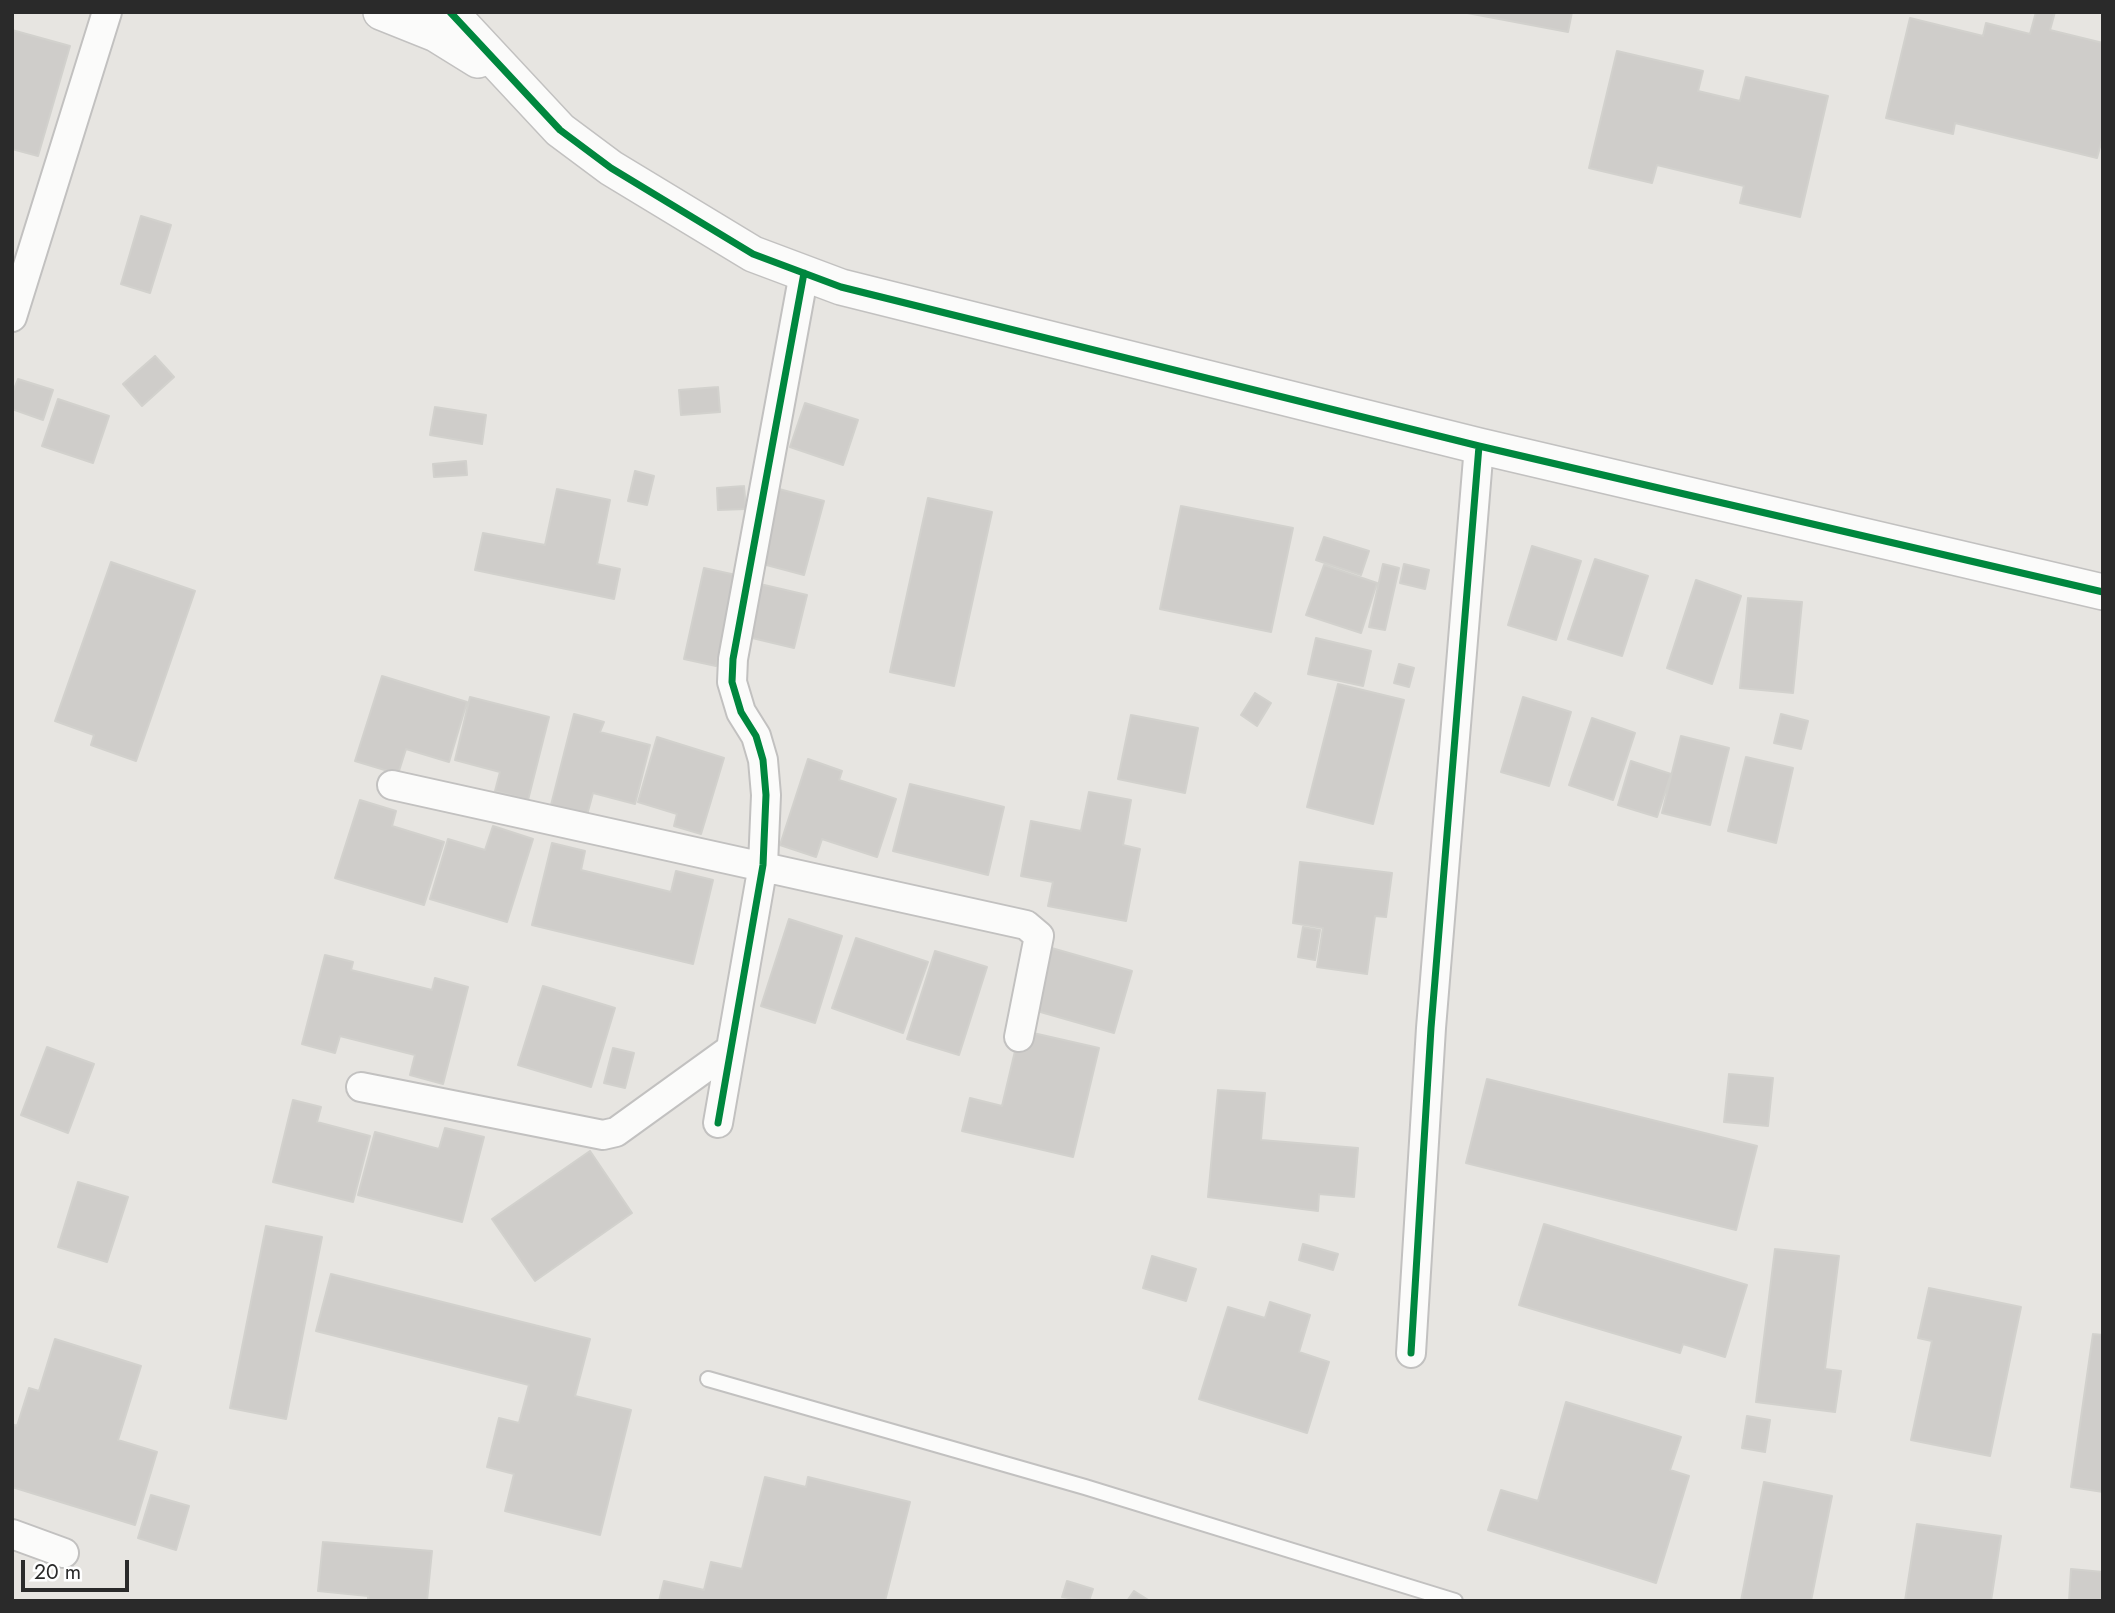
<!DOCTYPE html>
<html>
<head>
<meta charset="utf-8">
<style>
  body { margin:0 }
  #map { position:relative; width:2115px; height:1613px; overflow:hidden; background:#e7e5e1; font-family:Jost,sans-serif }
  canvas { display:block }
  .frame { position:absolute; inset:0; border:14px solid #2a2a2a; pointer-events:none }
  .scale { position:absolute; left:21px; top:1560px; width:108px; height:32px; box-sizing:border-box; border:4px solid #2a2a2a; border-top:0; padding-left:9px; font-size:21px; line-height:24px; white-space:nowrap; color:#2a2a2a; -webkit-text-stroke:5px #fff; paint-order:stroke }
</style>
</head>
<body>
<div id="map">
<canvas width="2115" height="1613"></canvas>
<div class="frame"></div>
<div class="scale">20 m</div>
</div>
<script>
const g = document.querySelector('canvas').getContext('2d');
g.lineJoin = 'round';
function fill(path, color) { g.fillStyle = color; g.fill(path, 'evenodd'); }
const toPath = rows => new Path2D(rows.map(r => 'M' + r).join(''));
function stroke(path, color, width, dash) { g.strokeStyle = color; g.lineWidth = width; g.lineCap = dash ? 'butt' : 'round'; g.setLineDash(dash || []); g.stroke(path); }
const building = toPath([
  [1462,12,1572,12,1568,32,1462,12],
  [2036,12,2055,12,2050,30,2103,43,2103,136,2097,158,1955,123,1953,134,1886,118,1910,18,1983,36,1986,23,2030,34,2036,12],
  [12,30,70,46,38,156,12,149,12,30],
  [1617,51,1703,71,1698,91,1740,101,1746,77,1828,96,1800,217,1740,203,1744,186,1657,165,1652,183,1589,168,1617,51],
  [141,216,171,225,150,293,121,284,141,216],
  [155,356,174,377,142,406,123,384,155,356],
  [18,379,53,390,43,420,12,409,12,394,18,379],
  [718,387,720,412,681,415,679,390,718,387],
  [58,399,109,416,93,463,42,446,58,399],
  [805,403,858,420,843,465,790,447,805,403],
  [435,407,486,415,482,444,430,435,435,407],
  [466,461,467,475,434,477,433,464,466,461],
  [635,471,654,476,647,505,628,501,635,471],
  [744,486,746,509,718,510,717,488,744,486],
  [557,489,610,500,597,564,620,569,614,599,475,570,483,533,545,545,557,489],
  [779,489,824,501,804,575,759,563,779,489],
  [928,498,992,512,954,686,890,672,928,498],
  [1181,506,1293,528,1271,632,1160,609,1181,506],
  [1324,537,1369,551,1361,575,1316,560,1324,537],
  [1532,546,1581,561,1556,640,1508,625,1532,546],
  [1595,559,1648,576,1622,656,1568,639,1595,559],
  [111,562,195,591,136,761,91,745,94,735,55,721,111,562],
  [1383,564,1399,568,1385,630,1369,627,1383,564],
  [1404,564,1429,570,1425,589,1400,583,1404,564],
  [1324,565,1377,583,1361,633,1306,615,1324,565],
  [704,568,736,575,716,666,684,659,704,568],
  [1696,580,1741,596,1712,684,1667,668,1696,580],
  [760,584,807,595,794,648,748,637,760,584],
  [1748,598,1802,602,1793,693,1740,688,1748,598],
  [1316,638,1371,651,1363,686,1308,674,1316,638],
  [1399,664,1414,668,1409,687,1394,683,1399,664],
  [382,676,467,702,449,762,406,749,398,774,355,761,382,676],
  [1338,684,1404,700,1373,824,1307,807,1338,684],
  [1255,693,1271,703,1257,726,1241,715,1255,693],
  [470,697,549,717,528,800,495,791,500,772,455,760,470,697],
  [1523,697,1571,712,1549,786,1501,772,1523,697],
  [574,714,604,722,600,732,650,745,635,804,593,793,587,815,551,805,574,714],
  [1781,714,1808,721,1801,749,1774,743,1781,714],
  [1131,715,1198,728,1185,793,1118,779,1131,715],
  [1592,718,1635,733,1613,800,1569,785,1592,718],
  [1681,736,1729,748,1710,825,1662,813,1681,736],
  [657,737,724,758,701,834,674,826,677,814,638,802,657,737],
  [1746,757,1793,768,1776,843,1728,831,1746,757],
  [808,759,842,771,839,780,896,799,877,857,822,839,816,857,780,845,808,759],
  [1631,761,1671,774,1657,817,1618,805,1631,761],
  [910,784,1004,807,988,875,893,851,910,784],
  [1089,792,1131,800,1123,845,1140,849,1126,921,1048,906,1053,882,1021,876,1031,821,1081,831,1089,792],
  [360,800,396,811,392,826,444,842,424,905,335,878,360,800],
  [493,826,533,839,507,922,430,899,448,839,485,850,493,826],
  [552,843,585,851,581,870,671,892,676,871,713,880,693,964,532,925,552,843],
  [1300,862,1392,873,1386,917,1375,916,1367,974,1317,967,1323,928,1293,923,1300,862],
  [789,919,842,936,815,1023,761,1006,789,919],
  [1303,927,1320,930,1315,960,1298,957,1303,927],
  [856,938,928,962,903,1033,832,1008,856,938],
  [1041,945,1132,971,1114,1033,1023,1007,1041,945],
  [935,951,987,967,959,1055,907,1039,935,951],
  [325,955,353,962,351,970,432,990,435,978,468,987,443,1084,410,1075,415,1055,340,1036,335,1053,302,1044,325,955],
  [543,986,615,1008,591,1087,518,1065,543,986],
  [1020,1030,1099,1048,1073,1157,962,1131,970,1098,1002,1106,1020,1030],
  [47,1047,94,1064,68,1133,21,1115,47,1047],
  [613,1048,634,1053,625,1088,604,1083,613,1048],
  [1729,1074,1773,1078,1768,1126,1724,1122,1729,1074],
  [1487,1079,1757,1146,1736,1230,1466,1163,1487,1079],
  [1218,1090,1265,1093,1261,1140,1358,1148,1354,1197,1319,1194,1318,1211,1208,1197,1218,1090],
  [293,1100,321,1107,317,1122,370,1136,353,1202,273,1182,293,1100],
  [445,1128,484,1137,462,1222,358,1195,375,1132,439,1149,445,1128],
  [590,1151,632,1213,535,1281,492,1219,590,1151],
  [78,1182,128,1197,107,1262,58,1247,78,1182],
  [1544,1224,1747,1285,1725,1357,1683,1344,1680,1353,1519,1305,1544,1224],
  [266,1226,322,1237,286,1419,230,1408,266,1226],
  [1303,1244,1338,1254,1333,1270,1299,1260,1303,1244],
  [1775,1249,1839,1256,1825,1369,1841,1371,1835,1412,1756,1402,1775,1249],
  [1152,1256,1196,1269,1186,1301,1143,1288,1152,1256],
  [331,1274,590,1339,575,1396,631,1410,600,1535,505,1511,514,1474,487,1467,499,1418,519,1423,529,1385,316,1331,331,1274],
  [1929,1288,2021,1307,1990,1456,1911,1440,1932,1341,1918,1338,1929,1288],
  [1270,1302,1310,1315,1299,1352,1329,1362,1307,1433,1199,1399,1228,1307,1265,1318,1270,1302],
  [2093,1334,2103,1335,2103,1492,2071,1487,2093,1334],
  [55,1339,141,1366,118,1440,157,1452,135,1525,12,1487,12,1424,17,1426,29,1388,39,1391,55,1339],
  [1566,1402,1681,1437,1670,1470,1689,1476,1656,1583,1488,1530,1501,1490,1538,1501,1566,1402],
  [1747,1416,1770,1420,1765,1452,1742,1448,1747,1416],
  [765,1477,806,1487,808,1477,910,1502,885,1601,659,1601,664,1581,704,1590,711,1562,742,1569,765,1477],
  [1764,1482,1832,1496,1811,1601,1741,1601,1764,1482],
  [151,1495,189,1506,176,1550,138,1538,151,1495],
  [1917,1524,2001,1536,1991,1601,1905,1601,1917,1524],
  [323,1542,432,1551,427,1601,368,1601,368,1596,318,1591,323,1542],
  [2071,1569,2103,1572,2103,1601,2069,1601,2071,1569],
  [1067,1581,1093,1589,1089,1601,1062,1597,1067,1581],
  [1134,1591,1150,1601,1127,1601,1134,1591]
]);
fill(building, '#cfcdca');
stroke(building, '#d2d1cd', 2);
const service = toPath([
  [708,1379,1085,1487,1455,1601]
]);
const minor = toPath([
  [12,317,107,12],
  [392,785,1026,925,1039,936,1019,1037],
  [361,1087,603,1135,616,1132,731,1049],
  [718,1123,763,865,766,795,763,760,756,736,741,712,732,682,733,659,804,273],
  [1411,1353,1431,1028,1479,446],
  [12,1534,64,1553]
]);
const tertiary = toPath([
  [381,12,436,34,478,60],
  [450,12,560,130,611,168,753,254,841,287,1479,446,2103,592]
]);
stroke(service, '#c2c1c0', 18);
stroke(minor, '#c2c1c0', 32);
stroke(tertiary, '#c2c1c0', 38);
stroke(service, '#fbfbfa', 14);
stroke(minor, '#fbfbfa', 28);
stroke(tertiary, '#fbfbfa', 35);
stroke(toPath([
  [450,12,560,130,611,168,753,254,841,287,1479,446,2103,592],
  [718,1123,763,865,766,795,763,760,756,736,741,712,732,682,733,659,804,273],
  [1411,1353,1431,1028,1479,446]
]), '#00873e', 7);
</script>
</body>
</html>
